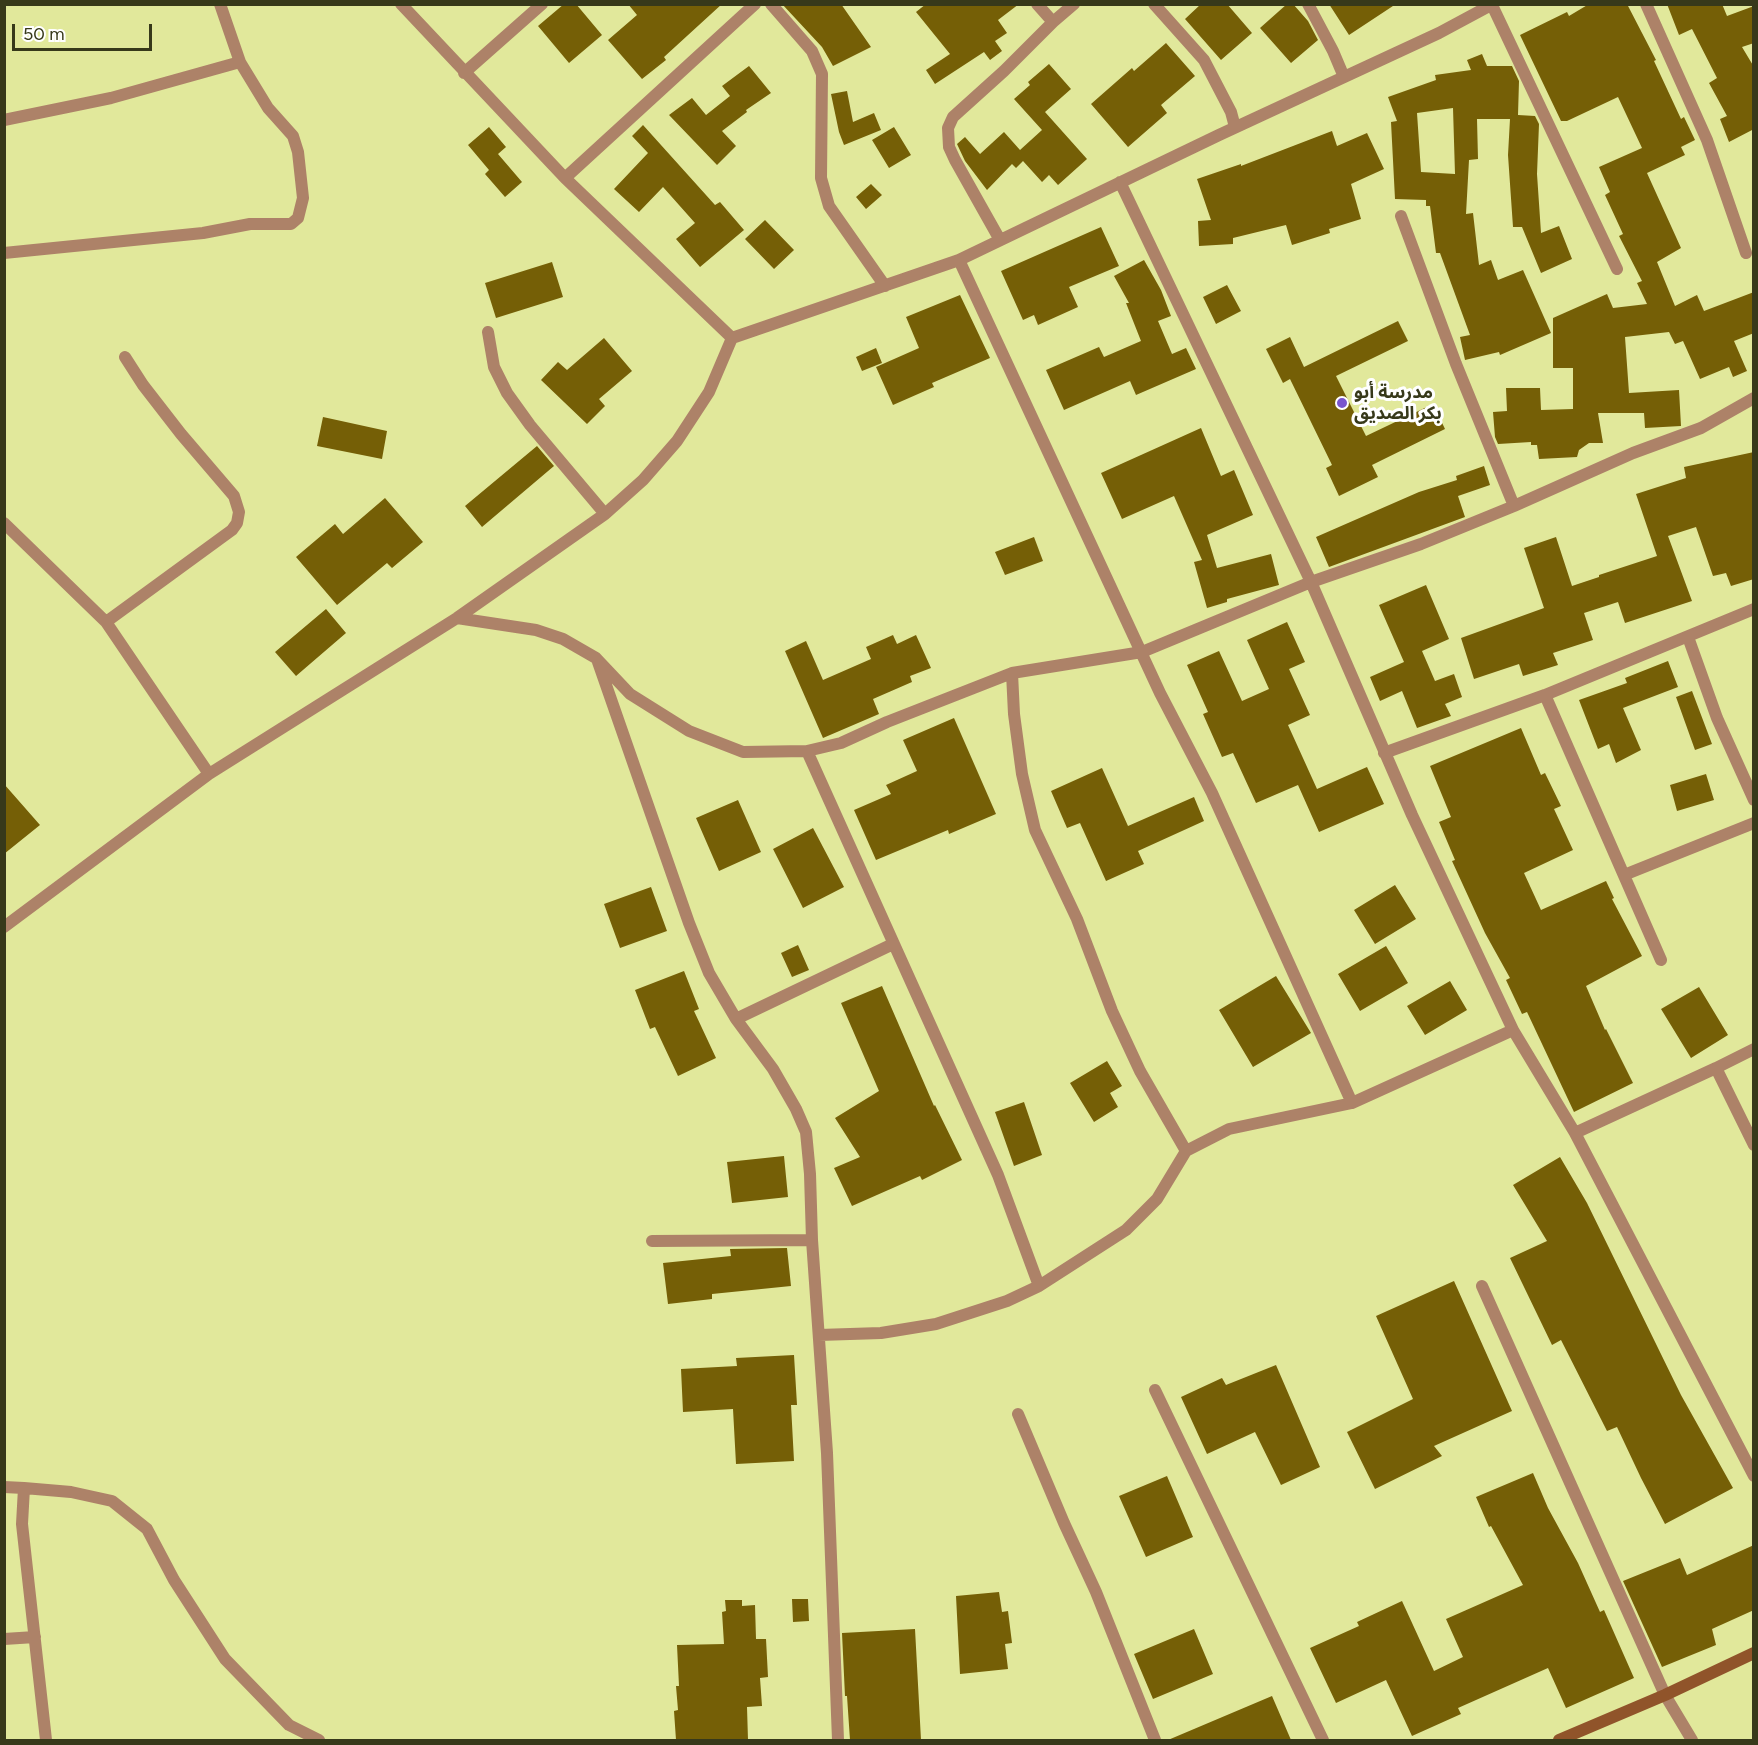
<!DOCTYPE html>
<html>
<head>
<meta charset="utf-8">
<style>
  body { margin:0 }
  #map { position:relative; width:1758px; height:1745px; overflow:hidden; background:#e1e89b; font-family:Figtree,sans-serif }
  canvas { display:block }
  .frame { position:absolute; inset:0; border:6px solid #37391a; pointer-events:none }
  .scale { position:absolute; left:12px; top:24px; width:140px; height:27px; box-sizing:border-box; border:3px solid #37391a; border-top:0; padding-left:8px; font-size:18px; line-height:21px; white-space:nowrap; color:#37391a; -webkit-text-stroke:4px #fff; paint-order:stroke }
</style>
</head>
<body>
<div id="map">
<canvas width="1758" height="1745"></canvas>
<div class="frame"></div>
<div class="scale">50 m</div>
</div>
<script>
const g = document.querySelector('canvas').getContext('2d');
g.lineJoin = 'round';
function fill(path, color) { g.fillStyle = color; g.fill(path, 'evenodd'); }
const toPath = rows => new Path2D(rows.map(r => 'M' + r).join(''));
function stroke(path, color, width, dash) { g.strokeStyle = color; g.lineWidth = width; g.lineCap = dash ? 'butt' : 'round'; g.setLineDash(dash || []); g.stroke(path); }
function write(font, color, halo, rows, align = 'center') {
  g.font = font + ' Figtree,"Noto Sans Arabic",sans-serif'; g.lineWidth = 6; g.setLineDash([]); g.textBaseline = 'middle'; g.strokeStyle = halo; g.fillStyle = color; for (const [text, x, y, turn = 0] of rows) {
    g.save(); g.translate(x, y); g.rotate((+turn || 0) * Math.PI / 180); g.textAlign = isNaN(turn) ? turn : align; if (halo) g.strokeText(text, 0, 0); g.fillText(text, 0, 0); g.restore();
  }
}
fill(toPath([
  [564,4,576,4,602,35,569,63,538,26],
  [628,4,722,4,664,57,666,60,642,79,608,40,637,15],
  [782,4,841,4,871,47,833,66,822,47],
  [926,4,1019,4,998,20,1007,33,995,41,1002,51,990,60,984,52,935,84,926,70,950,54,916,12],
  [1201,4,1227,4,1252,33,1221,60,1185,19],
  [1287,4,1293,4,1308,21,1318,40,1291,63,1260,28],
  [1329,4,1396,4,1349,35],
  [1589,4,1627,4,1656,60,1654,61,1681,119,1684,117,1695,140,1681,147,1685,155,1647,173,1681,248,1657,262,1675,306,1697,295,1704,311,1754,292,1754,333,1734,341,1747,371,1733,377,1729,367,1700,379,1683,341,1675,344,1669,332,1625,337,1629,393,1679,390,1681,426,1645,428,1644,413,1598,413,1603,443,1589,443,1579,450,1577,457,1539,459,1537,445,1531,445,1531,442,1498,444,1495,437,1493,412,1507,411,1506,388,1540,388,1541,410,1573,409,1573,368,1553,368,1553,318,1607,294,1613,308,1647,304,1637,283,1642,281,1619,236,1623,234,1605,195,1610,192,1599,167,1642,148,1618,97,1567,121,1561,121,1520,35,1567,12,1569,16],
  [1667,4,1722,4,1727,16,1754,6,1754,43,1742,47,1754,67,1754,129,1729,142,1720,119,1727,116,1709,83,1717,78,1692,29,1679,35],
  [1166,43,1195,76,1161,105,1167,113,1128,147,1091,104,1132,68,1134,71],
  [1482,54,1487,66,1512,66,1519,81,1518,115,1535,116,1539,124,1537,174,1541,233,1559,226,1572,259,1541,273,1522,227,1513,227,1508,155,1510,119,1477,119,1478,159,1469,160,1466,214,1473,213,1479,265,1491,260,1498,280,1523,270,1551,333,1500,355,1499,352,1465,360,1460,337,1470,335,1440,253,1436,253,1430,206,1426,206,1426,200,1395,199,1391,122,1397,121,1388,97,1436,80,1435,75,1471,70,1467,60],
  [1453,108,1455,174,1421,172,1417,113],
  [1049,64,1071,89,1045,112,1087,159,1058,185,1049,175,1042,182,1023,161,1016,168,1012,164,987,190,965,161,957,144,965,137,980,154,1004,132,1020,150,1042,130,1014,99,1030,85,1028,82],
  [749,66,771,93,746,110,747,112,722,131,736,146,717,165,669,115,692,98,706,115,730,96,722,86],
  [847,91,853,122,874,113,881,130,844,145,839,132,831,94],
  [643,125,715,205,720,202,744,230,700,267,676,239,695,223,663,187,639,212,614,189,648,153,632,136],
  [489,127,506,147,498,154,522,182,505,197,485,174,489,170,468,145],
  [894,127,911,155,889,168,872,140],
  [1332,131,1337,146,1367,133,1384,169,1351,184,1361,219,1329,229,1330,233,1292,245,1286,225,1233,238,1233,244,1199,246,1198,221,1211,220,1197,179,1241,164,1241,166],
  [871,184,882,195,866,209,856,197],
  [765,220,794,250,774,269,745,239],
  [1101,227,1119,266,1069,287,1078,307,1038,325,1034,315,1023,320,1001,271],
  [1144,260,1161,290,1171,316,1158,321,1172,354,1186,348,1196,369,1136,395,1130,381,1064,410,1046,370,1099,347,1104,357,1141,341,1126,303,1129,303,1114,276],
  [552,262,563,297,496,318,485,283],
  [1227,285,1241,311,1216,324,1203,297],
  [960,295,990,358,932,383,934,387,893,405,876,367,919,348,906,317],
  [1398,321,1408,341,1336,376,1366,436,1433,404,1445,429,1372,465,1378,477,1339,496,1326,468,1332,465,1290,379,1283,383,1266,349,1290,337,1304,367],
  [604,338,632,371,599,399,605,406,587,424,541,380,558,362,567,370],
  [876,348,882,363,862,371,856,357],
  [323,417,387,431,382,459,317,446],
  [1201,428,1221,476,1234,470,1253,515,1207,535,1217,568,1271,554,1279,585,1227,599,1227,602,1207,608,1194,562,1202,560,1174,496,1122,519,1101,473],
  [537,446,554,466,482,527,465,506],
  [1754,452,1754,579,1731,586,1726,573,1713,576,1696,527,1668,536,1692,601,1625,623,1618,602,1584,613,1593,640,1553,653,1558,665,1523,676,1519,664,1474,679,1461,638,1544,608,1524,548,1556,537,1572,586,1599,577,1599,575,1657,556,1636,494,1686,478,1684,467],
  [1484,466,1490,485,1458,496,1465,517,1329,567,1316,537,1419,492,1457,480,1456,476],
  [385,498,423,542,392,568,387,563,337,605,296,557,335,524,343,534],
  [1034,537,1043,561,1005,575,995,552],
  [1426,585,1449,639,1422,651,1435,681,1454,674,1462,697,1445,704,1451,716,1417,728,1402,691,1380,701,1370,677,1404,662,1379,605],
  [326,609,346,633,296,676,275,652],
  [1287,622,1305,662,1289,669,1310,715,1288,725,1317,789,1367,767,1384,804,1319,832,1298,785,1256,803,1233,753,1222,757,1203,714,1208,712,1187,665,1219,651,1242,701,1269,689,1247,640],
  [893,635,897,644,916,635,931,668,910,676,912,682,873,699,879,714,823,738,785,651,806,641,823,680,871,659,866,647],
  [1668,661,1678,687,1623,708,1641,750,1616,763,1609,744,1598,749,1579,700,1627,683,1625,678],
  [1692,691,1712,744,1695,750,1676,697],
  [954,718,996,814,949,834,948,830,876,860,854,810,891,794,886,785,917,771,903,740],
  [1521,728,1541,775,1545,773,1561,806,1554,809,1573,850,1524,873,1541,910,1606,881,1614,898,1612,899,1642,956,1586,986,1605,1030,1606,1029,1633,1083,1574,1112,1527,1012,1522,1014,1506,980,1510,978,1485,933,1452,861,1455,860,1439,822,1451,817,1430,766],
  [1102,768,1128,826,1194,797,1204,821,1138,851,1144,864,1106,881,1080,823,1067,828,1051,791],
  [1706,774,1714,800,1677,811,1670,785],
  [4,784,40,825,4,854],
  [738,800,761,852,719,871,696,818],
  [813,828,844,887,803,908,773,849],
  [1395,885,1416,919,1375,944,1354,910],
  [651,887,667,931,620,948,604,904],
  [798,945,809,970,792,977,781,953],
  [1386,946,1408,983,1360,1011,1338,974],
  [684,971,699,1009,694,1011,716,1058,678,1076,655,1027,650,1029,635,990],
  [1276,976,1311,1033,1253,1067,1219,1010],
  [1450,981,1467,1010,1425,1035,1407,1006],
  [882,986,934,1106,935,1105,962,1160,922,1180,920,1176,852,1206,834,1168,860,1157,835,1118,879,1091,841,1003],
  [1699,987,1728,1035,1691,1058,1661,1009],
  [1107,1061,1122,1086,1110,1093,1118,1107,1094,1122,1070,1083],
  [1024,1102,1042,1155,1014,1166,995,1112],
  [784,1156,788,1197,732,1203,727,1162],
  [1560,1157,1587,1203,1681,1395,1733,1488,1665,1524,1641,1478,1617,1427,1607,1431,1561,1340,1552,1345,1510,1258,1547,1241,1513,1185],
  [787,1248,791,1286,712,1294,712,1299,668,1304,663,1263,731,1256,730,1249],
  [1454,1281,1512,1411,1434,1446,1442,1456,1375,1489,1347,1432,1413,1399,1376,1316],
  [794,1355,797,1405,791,1405,794,1461,736,1464,733,1409,683,1412,681,1369,737,1366,736,1358],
  [1276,1365,1320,1467,1281,1485,1255,1432,1207,1454,1181,1397,1222,1378,1226,1385],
  [1533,1473,1548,1508,1578,1563,1600,1612,1604,1610,1634,1678,1566,1708,1548,1668,1458,1708,1461,1714,1412,1736,1386,1680,1336,1703,1310,1648,1359,1626,1357,1622,1402,1601,1434,1671,1463,1657,1446,1619,1523,1585,1491,1526,1489,1527,1476,1497],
  [1167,1476,1193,1537,1146,1557,1119,1496],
  [1754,1545,1754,1610,1712,1629,1716,1645,1662,1667,1623,1581,1680,1558,1687,1575],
  [999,1592,1002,1612,1008,1611,1012,1643,1005,1644,1008,1669,960,1674,956,1596],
  [792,1599,808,1599,809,1621,793,1622],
  [725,1600,742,1600,742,1606,755,1605,756,1639,766,1639,768,1677,760,1678,762,1706,747,1707,748,1740,676,1740,674,1711,678,1710,676,1686,679,1686,677,1645,724,1644,722,1612,726,1611],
  [915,1629,921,1740,850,1740,847,1696,845,1696,842,1633],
  [1194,1629,1213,1674,1153,1699,1134,1654],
  [1272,1696,1291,1740,1168,1740]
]), '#755f06');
stroke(toPath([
  [401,4,565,178,732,338],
  [771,4,812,51,822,74,821,178,829,206,885,286],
  [1037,4,1053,22],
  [1154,4,1204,60,1231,112,1235,127],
  [1308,4,1333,51,1344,77],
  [1646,4,1707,140,1746,253],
  [1492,5,1617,269],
  [464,73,542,4],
  [4,120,111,98,240,62],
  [565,178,755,4],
  [1120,182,1311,582,1412,815,1513,1030,1575,1133,1754,1476],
  [1401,216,1456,364,1514,506],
  [1000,240,955,160,949,147,948,128,953,117,1004,71,1053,22,1074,4],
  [4,253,203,233,250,224,291,224,298,218,303,198,298,152,293,136,268,108,240,62,220,4],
  [959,260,1160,693,1212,793,1352,1103],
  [488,332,494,367,507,393,530,425,605,514],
  [732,338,959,260,1219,135,1439,33,1493,4],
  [4,523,106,622,209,774],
  [457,618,536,630,563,639,596,658,630,694,689,731,743,752,807,751,841,743,887,722,1012,673,1142,652,1311,582,1421,544,1514,506,1633,453,1701,428,1754,398],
  [106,622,232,530,237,523,239,512,234,496,181,434,143,385,125,357],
  [1688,637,1717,718,1754,800],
  [598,662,689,923,709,973,736,1019,773,1069,796,1109,806,1132,810,1174,812,1240,827,1453,838,1740],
  [1012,673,1014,714,1022,774,1035,830,1077,919,1112,1011,1140,1071,1186,1151],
  [1545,695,1661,960],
  [807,751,998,1175,1039,1286],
  [1384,753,1545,695,1754,609],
  [1624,875,1754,823],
  [4,927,209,774,457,618,605,514,643,480,677,441,709,392,732,338],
  [736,1019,893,944],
  [1716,1068,1754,1145],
  [1575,1133,1716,1068,1754,1049],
  [652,1241,812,1240],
  [1482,1286,1665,1695,1692,1740],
  [819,1335,881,1333,936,1324,1007,1301,1039,1286,1126,1230,1157,1199,1186,1151,1229,1129,1352,1103,1513,1030],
  [1155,1390,1323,1740],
  [1018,1414,1064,1523,1096,1592,1155,1740],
  [4,1487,24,1488,22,1524,46,1740],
  [24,1488,71,1492,112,1501,147,1529,174,1580,225,1659,289,1725,319,1740],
  [4,1639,35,1637]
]), '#ad8268', 12);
stroke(toPath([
  [1559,1740,1665,1695,1754,1653]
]), '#90542a', 12);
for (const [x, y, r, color] of [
  [1342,403,6,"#7854ce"]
]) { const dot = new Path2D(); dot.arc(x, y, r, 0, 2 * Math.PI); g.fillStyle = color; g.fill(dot); stroke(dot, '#fff', 2); }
write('bold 18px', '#37391a', '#fff', [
  ["مدرسة أبو",1354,393],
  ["بكر الصديق",1354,414]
], 'left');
</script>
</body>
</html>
